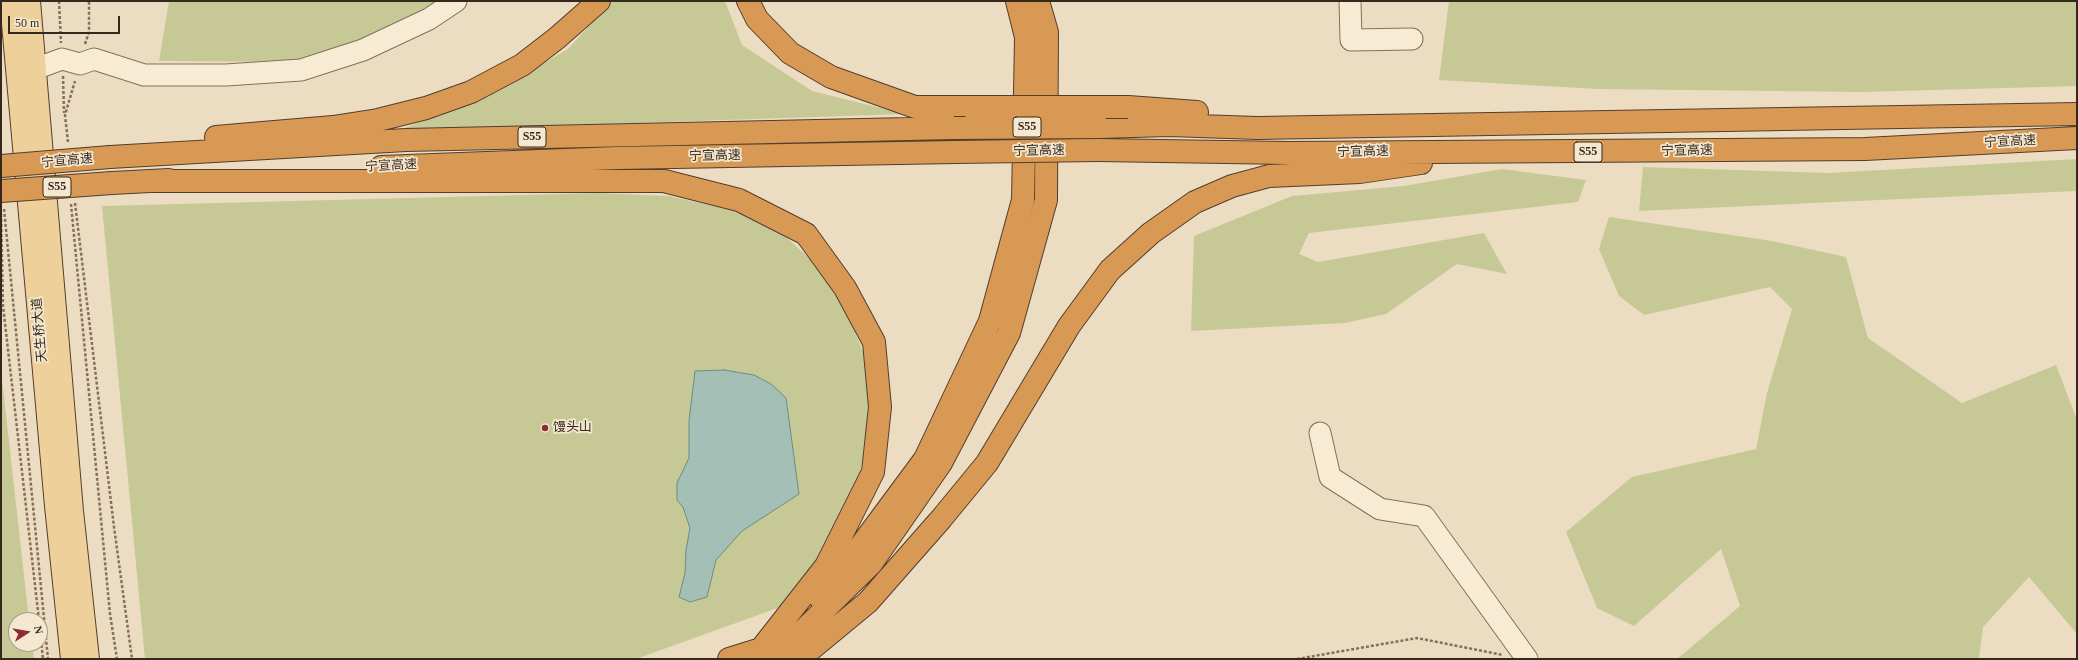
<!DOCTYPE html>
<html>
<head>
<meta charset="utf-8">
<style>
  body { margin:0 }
  #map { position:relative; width:2078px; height:660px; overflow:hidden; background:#ecddc2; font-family:"Times New Roman",serif }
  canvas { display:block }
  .frame { position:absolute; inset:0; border:2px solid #35281d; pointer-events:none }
  .north { position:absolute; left:8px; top:612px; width:40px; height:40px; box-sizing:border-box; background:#f4e8d1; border:1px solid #a89b89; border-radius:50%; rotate:78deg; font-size:11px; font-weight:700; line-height:16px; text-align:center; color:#35281d }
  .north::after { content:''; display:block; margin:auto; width:14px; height:18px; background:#912c32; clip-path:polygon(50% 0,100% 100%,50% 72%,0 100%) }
  .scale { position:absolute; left:8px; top:16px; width:112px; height:18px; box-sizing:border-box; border:2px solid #35281d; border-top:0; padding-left:5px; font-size:12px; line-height:14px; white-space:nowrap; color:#35281d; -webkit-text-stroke:3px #f4e8d1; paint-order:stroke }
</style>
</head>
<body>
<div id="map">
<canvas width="2078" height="660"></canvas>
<div class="frame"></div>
<div class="north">N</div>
<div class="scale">50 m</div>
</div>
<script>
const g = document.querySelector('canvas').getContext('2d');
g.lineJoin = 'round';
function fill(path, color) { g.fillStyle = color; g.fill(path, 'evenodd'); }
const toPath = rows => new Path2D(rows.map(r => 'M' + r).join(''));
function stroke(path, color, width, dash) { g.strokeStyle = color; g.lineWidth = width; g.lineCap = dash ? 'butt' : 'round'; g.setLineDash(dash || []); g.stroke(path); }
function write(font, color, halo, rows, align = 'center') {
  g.font = font + ' "Times New Roman","Noto Sans SC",serif'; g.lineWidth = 3.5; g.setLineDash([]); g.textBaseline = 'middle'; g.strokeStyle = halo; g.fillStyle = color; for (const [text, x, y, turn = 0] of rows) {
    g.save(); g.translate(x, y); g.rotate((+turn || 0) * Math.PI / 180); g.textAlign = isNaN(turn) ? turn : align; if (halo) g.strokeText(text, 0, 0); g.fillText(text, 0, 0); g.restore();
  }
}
fill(toPath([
  [169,1,440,1,419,18,297,62,159,61],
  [612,1,725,1,742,45,812,91,905,114,397,131,487,96,568,49],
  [1449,1,2077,1,2077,86,1862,92,1597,89,1439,80],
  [2077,159,2077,191,1639,211,1643,167,1829,173],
  [1502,169,1586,180,1578,202,1309,233,1299,254,1318,262,1484,233,1507,274,1457,264,1386,314,1345,323,1191,331,1194,236,1292,196,1404,186],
  [599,193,669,196,731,210,772,224,811,260,841,299,864,354,870,409,859,483,827,545,786,605,636,659,145,659,102,206],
  [1609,217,1772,241,1846,257,1868,338,1962,403,2056,365,2077,420,2077,634,2029,577,1983,627,1979,659,1677,659,1740,606,1721,549,1634,626,1597,608,1566,532,1632,477,1756,449,1767,393,1792,309,1770,287,1644,315,1619,296,1599,249],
  [1,370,29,620,16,620,16,644,32,644,34,659,1,659]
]), '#c6c996');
const water = toPath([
  [724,370,754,375,771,384,786,398,799,494,742,531,716,560,707,597,690,602,679,597,685,573,686,550,690,528,683,507,677,500,677,483,689,458,689,421,695,371,724,370]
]);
fill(water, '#a4bfb5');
stroke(water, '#6c8c82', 1);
const minor = toPath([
  [1350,1,1351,40,1412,39],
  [35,69,62,59,80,64,94,59,144,75,226,75,301,70,363,50,429,19,456,1],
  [1320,433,1330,477,1380,509,1424,516,1527,659]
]);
const major = toPath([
  [11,1,56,506,72,659],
  [29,1,72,511,88,659]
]);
const highway = toPath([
  [748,1,757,19,790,53,831,77,915,107,971,107],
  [1128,107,1197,112],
  [1099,127,1169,125,1257,128,2077,114],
  [216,137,333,127,378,120,426,108,471,92,522,65,557,38,599,1],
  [1098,150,1288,153,1865,149,2077,138],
  [110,157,406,140,954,128],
  [381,167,618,158,956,152],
  [154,181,664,181,739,200,806,234,845,288,874,342,880,407,873,472,826,566,761,649],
  [112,183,169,180],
  [820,598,848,563,925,459,990,321,1023,200,1026,37,1017,1],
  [729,659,761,649,773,639],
  [774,659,871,564,941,463,1009,333,1046,200,1047,32,1038,1],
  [799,659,868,602,941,519,987,463,1069,326,1110,270,1151,233,1195,202,1232,186,1269,176,1360,172,1421,163]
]);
stroke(minor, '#856f5a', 23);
stroke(major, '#523d2e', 24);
stroke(highway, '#523d2e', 24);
stroke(toPath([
  [59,1,61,43],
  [85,44,89,32,89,1],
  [63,76,64,113],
  [68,142,65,115,75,81],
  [75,203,114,527,132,659],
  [71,204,110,614,117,659],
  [4,209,48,659],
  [1,214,3,306,39,620],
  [40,630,43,659],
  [1297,659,1417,638,1503,655]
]), '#856f5a', 2.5, [3, 2]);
stroke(minor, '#f7ebd4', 21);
stroke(major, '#eed09b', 22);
stroke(highway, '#d89955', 22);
const highwayBridge = toPath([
  [971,107,1128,107],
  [954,128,1099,127],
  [956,152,1098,150],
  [1,166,110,157],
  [1,191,112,183]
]);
stroke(highwayBridge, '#523d2e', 24, []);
stroke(highwayBridge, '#d89955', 22);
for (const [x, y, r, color] of [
  [545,428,4,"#912c32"]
]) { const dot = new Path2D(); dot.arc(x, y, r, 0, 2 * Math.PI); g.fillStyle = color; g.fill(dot); stroke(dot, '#f4e8d1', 1.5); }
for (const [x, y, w] of [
  [1027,127,28],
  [532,137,28],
  [1588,152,28],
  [57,187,28]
]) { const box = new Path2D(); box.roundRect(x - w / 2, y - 10, w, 20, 3); g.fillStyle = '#f4e8d1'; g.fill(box); stroke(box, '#35281d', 1); }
write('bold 12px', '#35281d', null, [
  ["S55",1027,127],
  ["S55",532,137],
  ["S55",1588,152],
  ["S55",57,187]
]);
write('13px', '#35281d', '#f4e8d1', [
  ["宁宣高速",2010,142,-3],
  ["宁宣高速",1039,151,-1],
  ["宁宣高速",1687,151,-1],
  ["宁宣高速",1363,152,-1],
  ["宁宣高速",715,156,-1],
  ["宁宣高速",67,161,-5],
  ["宁宣高速",391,166,-3],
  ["天生桥大道",40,330,-95]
]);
write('13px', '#35281d', '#f4e8d1', [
  ["馒头山",553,428]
], 'left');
</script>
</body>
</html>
